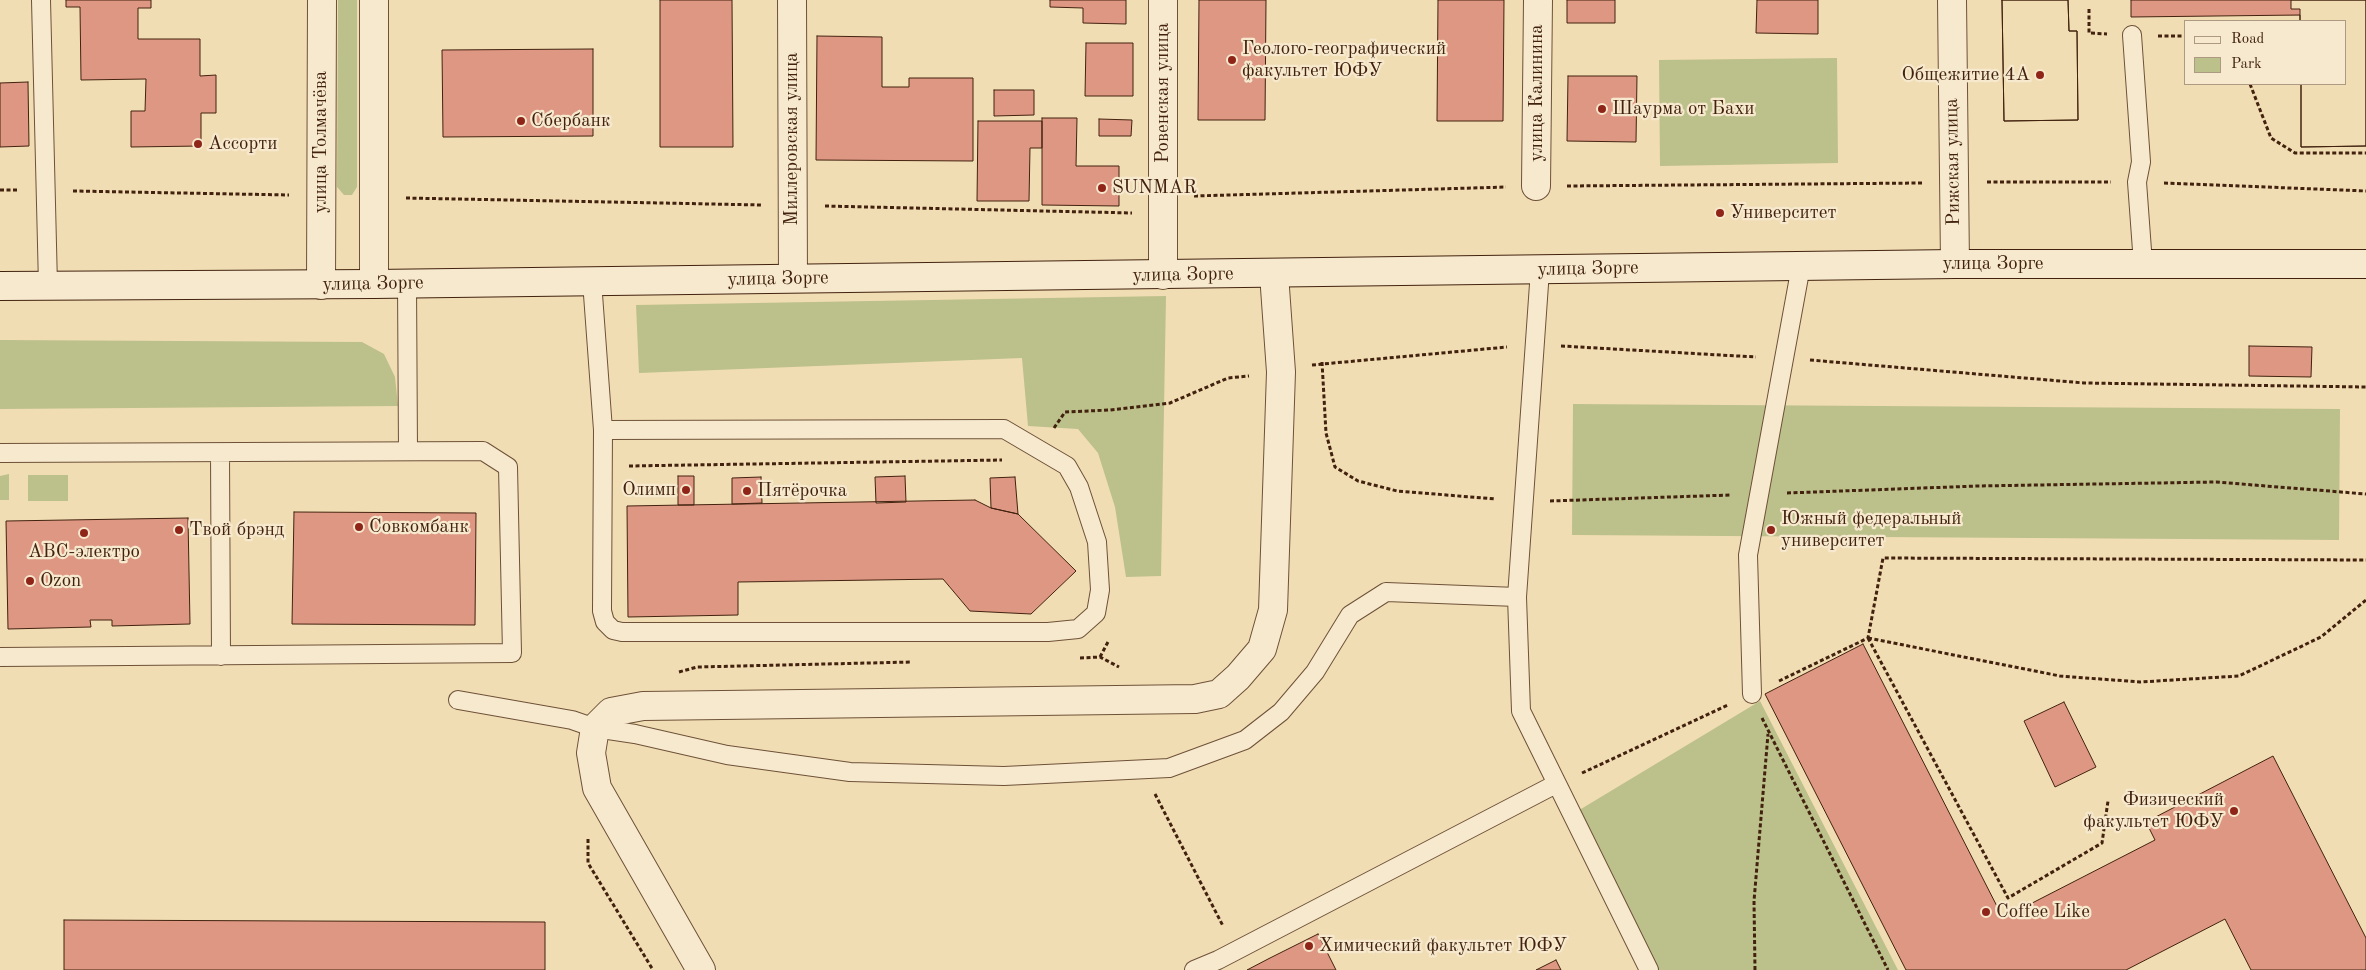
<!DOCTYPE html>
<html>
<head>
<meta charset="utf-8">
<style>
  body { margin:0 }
  #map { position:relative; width:2366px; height:970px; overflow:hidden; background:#f1ddb3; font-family:"Old Standard TT",serif }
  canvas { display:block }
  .legend { position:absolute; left:2184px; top:20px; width:162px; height:65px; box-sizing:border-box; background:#f6e9ce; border:1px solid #ae9982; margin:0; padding:6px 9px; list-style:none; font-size:15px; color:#42220f }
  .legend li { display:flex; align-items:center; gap:10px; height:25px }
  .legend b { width:25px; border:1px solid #ae9982 }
</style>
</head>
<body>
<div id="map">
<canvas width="2366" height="970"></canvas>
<ul class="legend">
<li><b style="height:6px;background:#f6e9ce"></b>Road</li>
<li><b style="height:14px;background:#bcc08b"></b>Park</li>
</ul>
</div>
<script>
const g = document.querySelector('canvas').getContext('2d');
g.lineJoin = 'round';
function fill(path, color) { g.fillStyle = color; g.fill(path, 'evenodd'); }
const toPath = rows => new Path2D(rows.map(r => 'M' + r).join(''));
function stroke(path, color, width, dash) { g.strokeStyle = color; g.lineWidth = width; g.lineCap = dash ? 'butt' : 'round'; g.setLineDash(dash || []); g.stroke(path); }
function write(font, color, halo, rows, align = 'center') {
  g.font = font + ' "Old Standard TT",serif'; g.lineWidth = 4.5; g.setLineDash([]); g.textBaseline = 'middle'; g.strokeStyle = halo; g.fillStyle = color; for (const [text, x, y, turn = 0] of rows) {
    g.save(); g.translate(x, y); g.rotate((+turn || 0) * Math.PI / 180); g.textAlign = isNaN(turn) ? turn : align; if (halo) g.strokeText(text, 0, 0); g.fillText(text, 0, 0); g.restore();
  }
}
fill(toPath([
  [338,0,357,0,357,187,352,195,344,195,337,187],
  [1837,58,1838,163,1660,166,1659,60],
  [1166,296,1161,576,1126,577,1115,507,1098,453,1078,429,1028,426,1022,358,639,373,636,305],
  [0,340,362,342,384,354,395,377,398,406,0,409],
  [1573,404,2340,409,2339,540,1572,535],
  [9,474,9,500,0,500,0,476],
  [28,475,68,475,68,501,28,501],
  [1760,701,1898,970,1656,970,1576,812]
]), '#bcc08b');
const building = toPath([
  [66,0,151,0,151,8,138,8,138,39,200,39,200,76,216,75,216,113,201,113,201,146,131,147,131,111,145,111,146,79,81,80,80,7,66,7,66,0],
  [660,0,732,0,733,147,660,147,660,0],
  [1050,0,1126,0,1126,24,1083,23,1083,8,1050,7,1050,0],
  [1199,0,1266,0,1265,120,1198,120,1199,0],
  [1438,0,1504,0,1503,121,1437,121,1438,0],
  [1567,0,1615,0,1615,23,1567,23,1567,0],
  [1757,0,1818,0,1818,34,1756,33,1757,0],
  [2002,0,2068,0,2069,31,2077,31,2078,120,2004,121,2002,0],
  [2002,0,2068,0,2069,31,2077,31,2078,120,2004,121,2002,0],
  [2131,0,2366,0,2366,146,2301,147,2301,84,2345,84,2345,21,2300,21,2300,15,2131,17,2131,0],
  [2291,0,2366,0,2366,146,2301,147,2301,84,2345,84,2345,21,2300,21,2300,9,2291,9,2291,0],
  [817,36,882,37,882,87,909,87,909,78,973,78,973,161,816,160,817,36],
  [1086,43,1133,43,1133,96,1085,96,1086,43],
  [593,49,593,136,443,137,442,50,593,49],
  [1568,76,1637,76,1636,142,1567,141,1568,76],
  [28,82,29,146,0,147,0,83,28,82],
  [994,90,1034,90,1034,115,994,116,994,90],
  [1042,118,1077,118,1076,166,1119,166,1119,206,1042,205,1042,118],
  [1099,119,1132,120,1131,136,1099,136,1099,119],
  [978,121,1042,121,1042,148,1030,148,1029,201,977,201,978,121],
  [2249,346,2312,347,2311,377,2249,376,2249,346],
  [678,476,694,476,694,505,678,505,678,476],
  [905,476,906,502,876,503,875,477,905,476],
  [761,477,762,503,732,504,732,478,761,477],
  [1015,477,1018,514,991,508,990,478,1015,477],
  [975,500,991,508,1018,514,1076,571,1031,614,970,611,943,579,738,582,738,615,628,617,627,506,975,500],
  [294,512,476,513,475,625,292,624,294,512],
  [188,518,190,624,112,626,112,620,90,620,91,627,8,629,6,521,188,518],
  [1863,644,2003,918,2155,840,2146,822,2273,756,2366,938,2366,970,2251,970,2225,919,2126,970,1906,970,1765,694,1863,644],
  [2064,702,2096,767,2055,787,2024,721,2064,702],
  [64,920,545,922,545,970,64,970,64,920],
  [1318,934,1336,970,1247,970,1270,958,1318,934],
  [1556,960,1561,970,1536,970,1556,960]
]);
fill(building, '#de9783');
stroke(building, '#42220f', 1);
const service = toPath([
  [41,0,48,285],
  [2132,35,2141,162,2137,182,2143,264],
  [1540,270,1517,597,1521,711,1649,970],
  [592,281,603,430,602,611,605,622,613,630,622,632,1048,632,1078,629,1096,613,1100,590,1097,542,1079,487,1067,466,1004,429,603,430],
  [407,284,408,451],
  [0,453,483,451,508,467,512,653,0,657],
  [220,453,221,656],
  [1752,694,1748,555,1801,266],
  [458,700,572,720,595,728,635,734,727,755,850,772,1004,776,1169,768,1245,740,1281,712,1315,672,1350,615,1386,592,1517,597],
  [1194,970,1218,960,1556,784]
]);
const minor = toPath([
  [792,0,793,278],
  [1163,0,1163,275],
  [1952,0,1955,264],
  [1536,186,1538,0],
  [701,970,597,788,591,753,595,728,611,712,643,706,1195,699,1219,694,1238,677,1262,649,1273,610,1281,372,1274,274]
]);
const tertiary = toPath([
  [374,284,374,0],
  [321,285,322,0]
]);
const secondary = toPath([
  [0,286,374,284,1955,264,2366,264]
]);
stroke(service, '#6e5138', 20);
stroke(minor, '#6e5138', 30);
stroke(tertiary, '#6e5138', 30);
stroke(secondary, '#42220f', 30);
stroke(toPath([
  [2089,9,2089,33,2107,34],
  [2158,36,2185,36],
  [2250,84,2271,138,2295,153,2366,153],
  [1987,182,2111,182],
  [2164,183,2366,191],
  [1567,186,1923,183],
  [0,190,19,190],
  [73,191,289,195],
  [1194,196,1506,187],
  [406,198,762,205],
  [825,206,1132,213],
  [1561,346,1756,357],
  [1810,360,2084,383,2366,387],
  [1322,362,1326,433,1335,467,1358,481,1397,491,1496,499],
  [1312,365,1507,347],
  [1054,428,1065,412,1110,410,1170,403,1228,378,1249,376],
  [629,466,1002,460],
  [1787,493,1978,486,2216,482,2366,494],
  [1550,501,1731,495],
  [1868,638,2060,676,2140,682,2239,676,2321,637,2366,600],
  [1868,638,2008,898,2102,843,2108,801],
  [1100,657,1109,640],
  [1080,658,1100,657,1119,667],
  [679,672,697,667,912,662],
  [1779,681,1868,638,1883,558,2366,560],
  [1762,718,1888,970],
  [1582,773,1728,705],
  [1155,794,1223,926],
  [588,839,588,863,653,970],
  [1755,970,1754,901,1768,734]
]), '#42220f', 3, [4, 2.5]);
stroke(service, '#f6e9ce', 18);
stroke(minor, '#f6e9ce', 28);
stroke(tertiary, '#f6e9ce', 28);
stroke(secondary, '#f6e9ce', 28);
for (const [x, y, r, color] of [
  [1232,60,5,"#8f2418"],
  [2040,75,5,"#8f2418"],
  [1602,109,5,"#8f2418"],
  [521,121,5,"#8f2418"],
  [198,144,5,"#8f2418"],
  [1102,188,5,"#8f2418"],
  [1720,213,5,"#8f2418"],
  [686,490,5,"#8f2418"],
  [747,491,5,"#8f2418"],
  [359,527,5,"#8f2418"],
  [179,530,5,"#8f2418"],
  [1771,530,5,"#8f2418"],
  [84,533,5,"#8f2418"],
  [30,581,5,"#8f2418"],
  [2234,811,5,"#8f2418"],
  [1986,912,5,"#8f2418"],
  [1309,946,5,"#8f2418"]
]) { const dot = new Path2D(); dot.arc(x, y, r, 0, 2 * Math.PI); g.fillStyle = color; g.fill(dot); stroke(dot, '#f6e9ce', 2); }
write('19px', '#42220f', '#f6e9ce', [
  ["Геолого-географический",1242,49],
  ["факультет ЮФУ",1242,71],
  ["Общежитие 4А",2030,75,"right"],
  ["Шаурма от Бахи",1612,109],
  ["Сбербанк",531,121],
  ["Ассорти",208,144],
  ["SUNMAR",1112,188],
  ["Университет",1730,213],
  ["Олимп",676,490,"right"],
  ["Пятёрочка",757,491],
  ["Южный федеральный",1781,519],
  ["университет",1781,541],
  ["Совкомбанк",369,527],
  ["Твой брэнд",189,530],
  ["АВС-электро",84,552,"center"],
  ["Ozon",40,581],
  ["Физический",2224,800,"right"],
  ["факультет ЮФУ",2224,822,"right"],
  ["Coffee Like",1996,912],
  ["Химический факультет ЮФУ",1319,946]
], 'left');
write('19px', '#42220f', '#f6e9ce', [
  ["Ровенская улица",1163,93,-90],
  ["улица Калинина",1537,93,-90],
  ["Миллеровская улица",792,139,-90],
  ["улица Толмачёва",321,142,-90],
  ["Рижская улица",1953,162,-91],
  ["улица Зорге",1993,264],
  ["улица Зорге",1588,269,-1],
  ["улица Зорге",1183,275,-1],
  ["улица Зорге",778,279,-1],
  ["улица Зорге",373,284,-1]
]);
</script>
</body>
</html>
